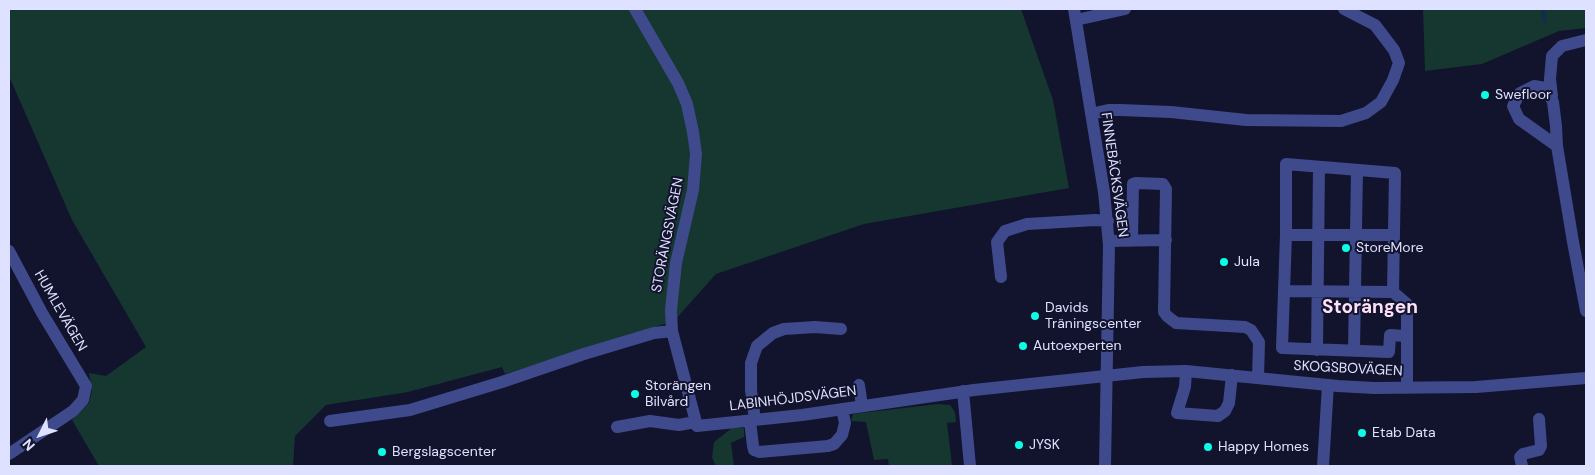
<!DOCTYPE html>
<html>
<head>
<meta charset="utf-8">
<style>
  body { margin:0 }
  #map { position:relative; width:1595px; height:475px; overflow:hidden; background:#12132d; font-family:"DM Sans",sans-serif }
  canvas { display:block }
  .frame { position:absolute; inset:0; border:10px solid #dee1ff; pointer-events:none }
  .north { position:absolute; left:15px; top:410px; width:50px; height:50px; -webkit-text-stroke:4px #12132d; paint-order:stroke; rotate:229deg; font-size:14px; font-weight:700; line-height:20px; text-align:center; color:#dee1ff }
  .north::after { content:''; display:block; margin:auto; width:18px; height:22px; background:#dee1ff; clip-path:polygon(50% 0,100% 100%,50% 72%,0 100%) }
</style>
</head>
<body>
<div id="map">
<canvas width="1595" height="475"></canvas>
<div class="frame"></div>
<div class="north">N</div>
</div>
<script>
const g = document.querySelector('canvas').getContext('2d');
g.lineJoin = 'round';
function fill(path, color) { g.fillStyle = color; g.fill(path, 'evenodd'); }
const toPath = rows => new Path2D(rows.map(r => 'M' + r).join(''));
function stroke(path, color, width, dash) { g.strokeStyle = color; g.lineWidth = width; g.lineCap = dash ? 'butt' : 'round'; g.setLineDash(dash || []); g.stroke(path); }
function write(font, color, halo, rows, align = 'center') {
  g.font = font + ' "DM Sans",sans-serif'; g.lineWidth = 4; g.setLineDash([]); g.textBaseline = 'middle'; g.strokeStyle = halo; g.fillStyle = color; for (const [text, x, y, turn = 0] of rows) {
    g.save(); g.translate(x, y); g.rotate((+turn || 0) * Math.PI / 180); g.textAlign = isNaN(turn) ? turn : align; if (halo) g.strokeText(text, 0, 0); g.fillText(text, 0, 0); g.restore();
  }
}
fill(toPath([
  [9,9,1021,9,1053,100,1069,188,864,224,716,274,674,321,505,374,502,367,408,392,326,405,295,436,293,466,99,466,72,420,89,403,92,391,89,373,106,376,146,347,72,220,9,76],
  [1423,9,1586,9,1586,28,1559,31,1482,64,1425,71],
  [938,404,950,405,955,412,956,422,947,423,952,465,941,466,889,466,888,459,874,460,866,422,851,421,853,414,861,413],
  [732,428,744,428,744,437,731,443,734,466,716,466,712,458,714,442]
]), '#15372f');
stroke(toPath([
  [1543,9,1545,21]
]), '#0c2f4c', 4);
stroke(toPath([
  [635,9,678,83,687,104,693,132,696,154,693,190,676,263,671,310,672,331,697,426,802,415,974,390,1143,372,1186,371,1338,386,1374,388,1476,387,1586,378],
  [1074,9,1104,192,1109,245,1105,466],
  [1076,20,1125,9],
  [1552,96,1550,79,1552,56,1562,46,1586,40],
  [1091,114,1108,110,1120,110,1171,112,1246,120,1341,121,1366,113,1381,102,1393,80,1399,63,1394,50,1375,25,1344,9],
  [1557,146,1519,119,1513,106,1520,93,1534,86,1546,88,1553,102,1556,126,1557,146,1573,242,1586,311],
  [1286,235,1394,235],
  [1132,240,1133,184,1136,183,1163,184,1166,189,1164,312,1167,316,1176,323,1245,327,1251,330,1259,342,1258,378],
  [1109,241,1166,240],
  [9,251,42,313,86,386,83,400,73,411,9,454],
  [1001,277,997,242,1005,231,1027,224,1095,220,1108,221],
  [1284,291,1393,292],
  [1406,336,1390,335,1389,352,1282,348,1286,235,1286,164,1395,173,1393,292,1407,304,1407,388],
  [1317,350,1319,167],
  [1354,351,1357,170],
  [1186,371,1185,387,1177,413,1218,416,1225,411,1229,403,1232,375],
  [859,385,862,406],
  [963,391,970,466],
  [755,420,751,390,751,363,757,346,773,333,784,329,815,327,841,329],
  [330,421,410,410,502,382,584,354,654,333,672,331],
  [750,421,753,446,754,450,759,452,828,446,834,444,842,435,845,423,842,409],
  [617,427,650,421,679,425,695,422],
  [1323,466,1328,385],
  [1522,466,1520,457,1523,454,1539,450,1541,446,1539,419]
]), '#3e4a8b', 12);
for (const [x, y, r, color] of [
  [1485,95,5,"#0dfce6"],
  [1346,248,5,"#0dfce6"],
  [1224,262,5,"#0dfce6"],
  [1035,316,5,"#0dfce6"],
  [1023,346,5,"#0dfce6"],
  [635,394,5,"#0dfce6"],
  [1362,433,5,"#0dfce6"],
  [1019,445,5,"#0dfce6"],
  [1208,447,5,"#0dfce6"],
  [382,452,5,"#0dfce6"]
]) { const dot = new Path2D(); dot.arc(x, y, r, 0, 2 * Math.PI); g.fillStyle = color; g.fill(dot); stroke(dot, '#12132d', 2); }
write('14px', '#dee1ff', '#12132d', [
  ["Swefloor",1495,95],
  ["StoreMore",1356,248],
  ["Jula",1234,262],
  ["Davids",1045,308],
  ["Träningscenter",1045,324],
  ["Autoexperten",1033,346],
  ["Storängen",645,386],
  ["Bilvård",645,402],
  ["Etab Data",1372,433],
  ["JYSK",1029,445],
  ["Happy Homes",1218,447],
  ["Bergslagscenter",392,452]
], 'left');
write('14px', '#dee1ff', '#12132d', [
  ["FINNEBÄCKSVÄGEN",1114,175,82],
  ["STORÄNGSVÄGEN",668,235,-79],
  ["HUMLEVÄGEN",60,311,60],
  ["SKOGSBOVÄGEN",1348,369,3],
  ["LABINHÖJDSVÄGEN",793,399,-7]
]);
write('bold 19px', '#ffe0f9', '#12132d', [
  ["Storängen",1370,308]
]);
</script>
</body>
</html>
